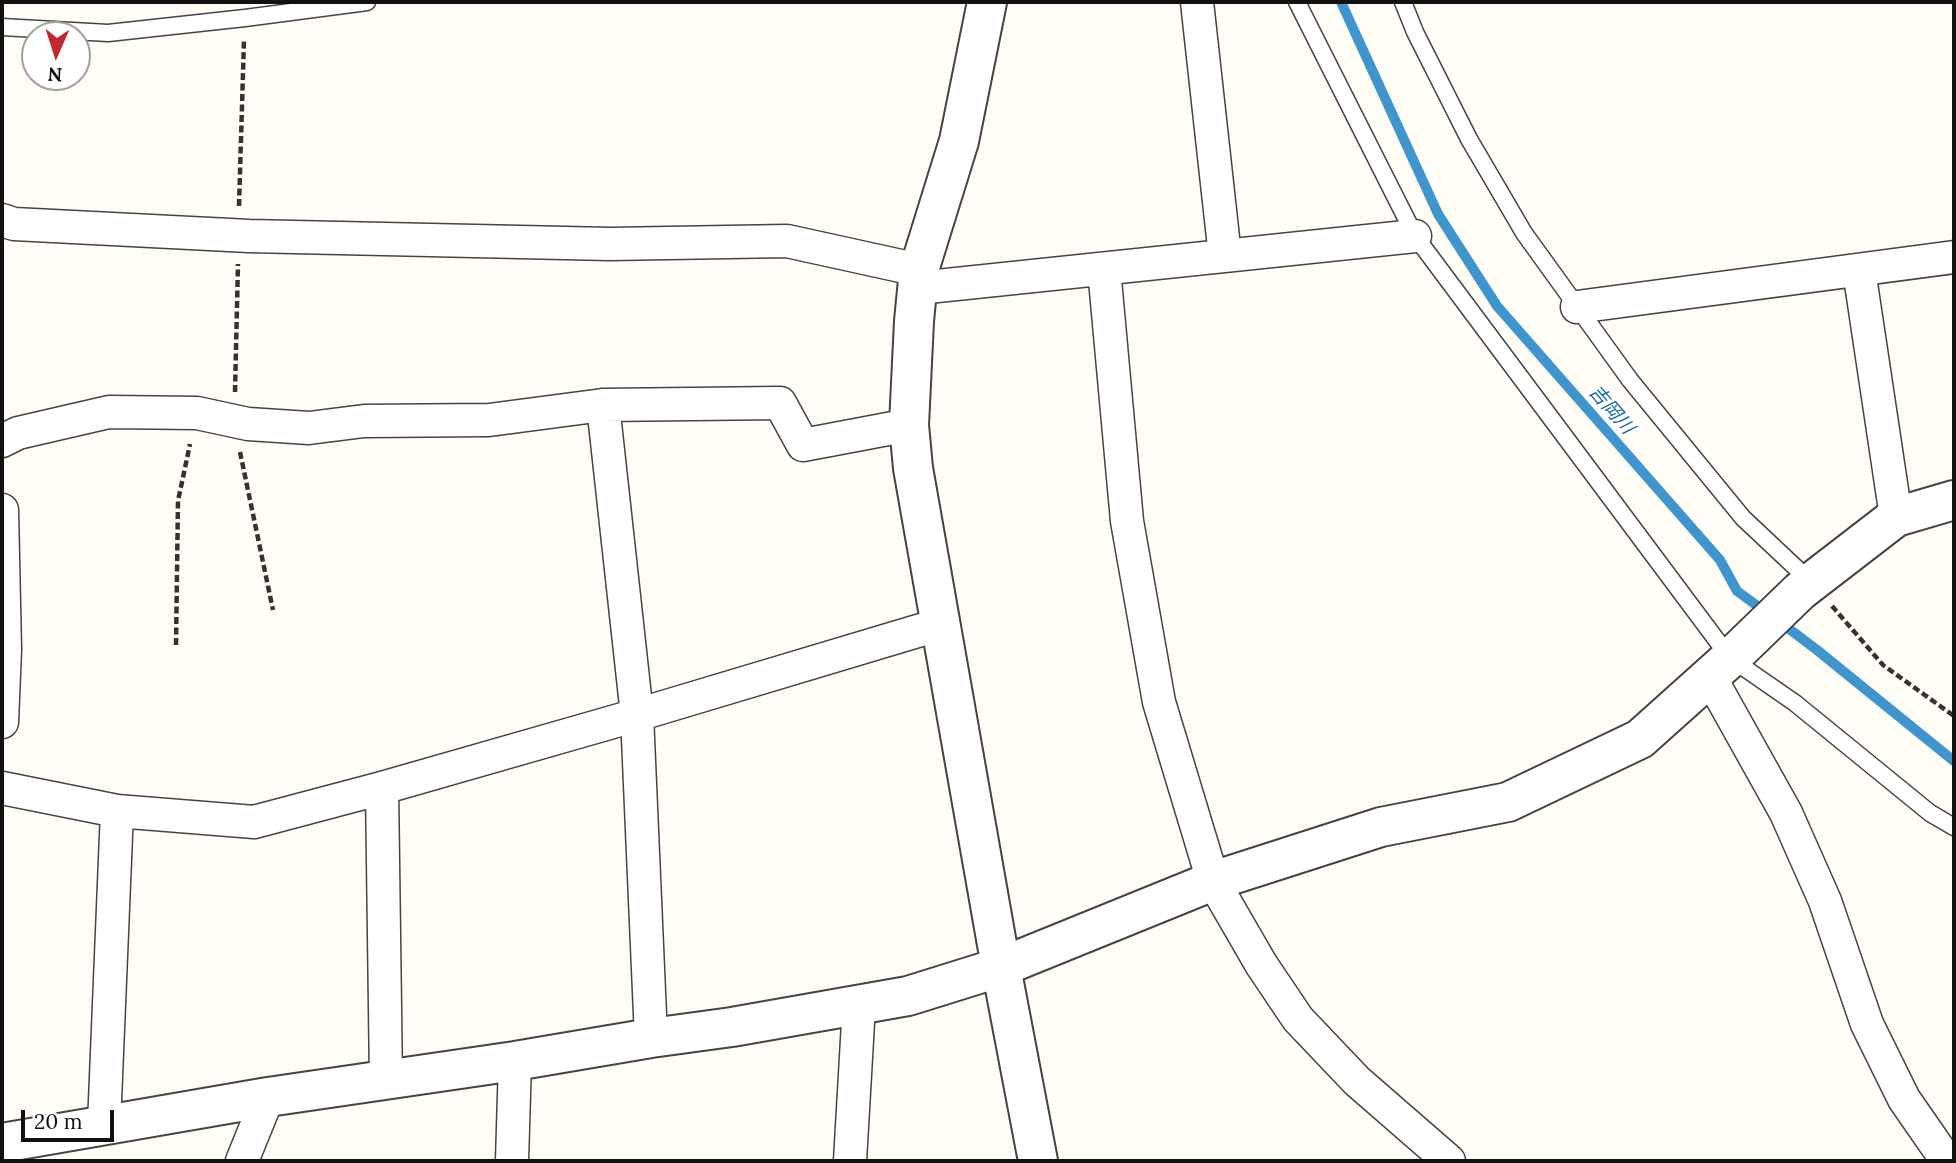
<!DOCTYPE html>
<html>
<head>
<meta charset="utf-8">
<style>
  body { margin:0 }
  #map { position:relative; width:1956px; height:1163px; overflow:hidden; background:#fffdf5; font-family:Lora,serif }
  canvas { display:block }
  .frame { position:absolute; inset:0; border:4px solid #111; pointer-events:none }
  .north { position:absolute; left:21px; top:21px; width:70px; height:70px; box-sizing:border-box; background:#fff; border:2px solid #a0a0a0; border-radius:50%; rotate:183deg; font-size:19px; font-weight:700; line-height:28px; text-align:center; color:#111 }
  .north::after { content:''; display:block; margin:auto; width:24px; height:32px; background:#c4262e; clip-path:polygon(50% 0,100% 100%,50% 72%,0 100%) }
  .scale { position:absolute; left:21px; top:1110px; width:93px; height:32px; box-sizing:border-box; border:4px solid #111; border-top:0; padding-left:9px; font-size:21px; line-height:24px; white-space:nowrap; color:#111; -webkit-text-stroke:5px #fff; paint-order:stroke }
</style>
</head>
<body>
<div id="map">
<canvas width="1956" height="1163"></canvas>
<div class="frame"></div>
<div class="north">N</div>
<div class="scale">20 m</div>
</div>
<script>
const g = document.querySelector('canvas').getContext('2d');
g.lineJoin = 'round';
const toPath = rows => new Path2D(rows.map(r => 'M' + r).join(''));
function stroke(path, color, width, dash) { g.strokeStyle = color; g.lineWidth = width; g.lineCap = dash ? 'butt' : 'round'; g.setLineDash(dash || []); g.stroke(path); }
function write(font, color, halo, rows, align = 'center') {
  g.font = font + ' Lora,"Noto Sans JP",serif'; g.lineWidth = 7; g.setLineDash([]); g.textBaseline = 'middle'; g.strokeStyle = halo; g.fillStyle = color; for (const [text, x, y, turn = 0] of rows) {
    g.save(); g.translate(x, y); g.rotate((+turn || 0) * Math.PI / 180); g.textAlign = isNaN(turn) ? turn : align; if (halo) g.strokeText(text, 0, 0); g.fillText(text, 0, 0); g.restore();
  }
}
stroke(toPath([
  [1341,2,1438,214,1497,306,1720,560,1737,591,1767,613],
  [1780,622,1817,650,1954,761]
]), '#3f96cf', 10);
const service = toPath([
  [1297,2,1415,236,1730,658,1795,703,1930,813,1954,827],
  [1403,2,1415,32,1469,139,1524,233,1630,380,1743,518,1811,582],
  [2,27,108,33,245,18,367,2]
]);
const minor = toPath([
  [1197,2,1225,256],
  [2,220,14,224,249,236,610,244,787,241,919,270],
  [1104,269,1127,521,1159,702,1213,881,1261,964,1298,1019,1357,1081,1449,1161],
  [1859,270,1896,517],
  [918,288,1415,236],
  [1577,307,1954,257],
  [603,405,637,715,651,1038],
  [2,441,18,433,109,412,197,413,248,424,309,428,364,421,489,420,603,405,780,403,803,445,909,425],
  [2,510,5,650,2,722],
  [1710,677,1786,813,1825,901,1867,1024,1904,1099,1947,1161],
  [2,788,117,811],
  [382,788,386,1081],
  [104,1125,117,811,254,822,382,788,637,715,941,624],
  [242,1161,268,1097],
  [512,1161,515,1061],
  [850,1161,859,1005]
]);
const tertiary = toPath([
  [987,2,959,141,919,270,914,321,909,425,913,468,1001,967,1038,1161],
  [2,1143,268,1097,515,1061,651,1038,732,1027,908,996,1001,967,1213,881,1381,827,1508,802,1640,739,1737,652,1800,591,1896,517,1954,500]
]);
stroke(service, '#444', 19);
stroke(minor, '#444', 35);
stroke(tertiary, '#444', 42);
stroke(toPath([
  [239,206,244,40],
  [235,392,238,264],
  [240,452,273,610],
  [1832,606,1883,665,1954,716],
  [176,645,178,501,190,444]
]), '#333', 4.5, [7, 3.5]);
stroke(service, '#fff', 16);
stroke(minor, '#fff', 32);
stroke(tertiary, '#fff', 38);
write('italic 19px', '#1768a6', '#fff', [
  ["吉岡川",1611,410,49]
]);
</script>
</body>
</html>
